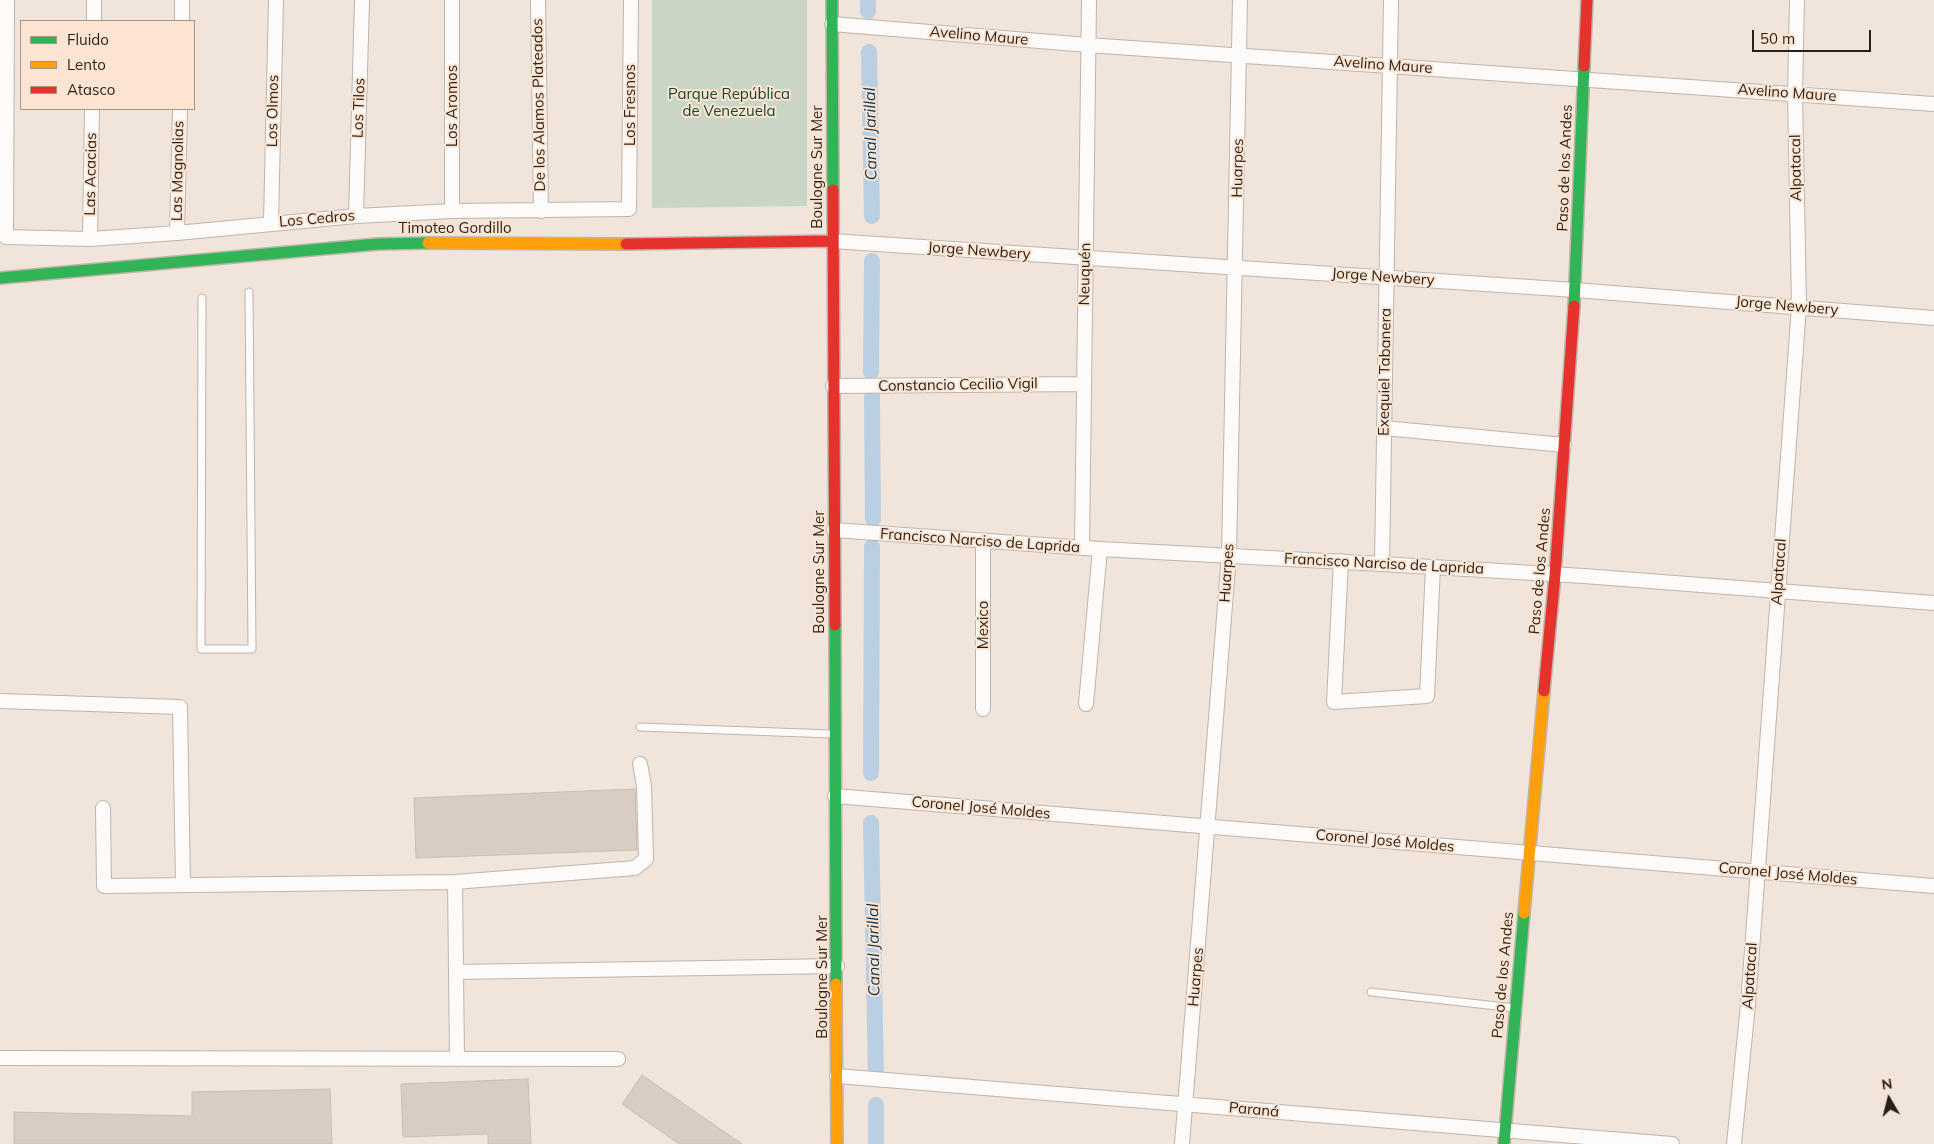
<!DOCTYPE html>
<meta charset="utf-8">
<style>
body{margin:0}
#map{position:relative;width:1934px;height:1144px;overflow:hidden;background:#f1e5db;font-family:Mulish,sans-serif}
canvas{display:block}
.legend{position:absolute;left:20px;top:20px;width:175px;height:90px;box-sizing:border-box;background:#fbe4d1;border:1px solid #a79586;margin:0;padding:6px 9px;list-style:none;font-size:15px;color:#291f16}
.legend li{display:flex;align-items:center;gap:10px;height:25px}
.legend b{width:25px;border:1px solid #a79586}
.north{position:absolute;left:1864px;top:1074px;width:50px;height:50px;-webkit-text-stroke:4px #fbe4d1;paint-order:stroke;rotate:352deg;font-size:14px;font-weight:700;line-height:20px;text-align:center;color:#291f16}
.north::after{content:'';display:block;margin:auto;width:18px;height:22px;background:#291f16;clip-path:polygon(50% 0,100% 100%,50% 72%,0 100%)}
.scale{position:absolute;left:1752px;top:30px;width:119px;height:22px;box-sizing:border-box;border:2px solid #291f16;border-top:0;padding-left:6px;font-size:15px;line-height:18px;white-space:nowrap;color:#291f16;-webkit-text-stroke:4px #fbe4d1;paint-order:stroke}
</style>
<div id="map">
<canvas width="1934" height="1144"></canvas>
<ul class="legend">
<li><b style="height:6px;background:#30b455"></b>Fluido</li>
<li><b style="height:6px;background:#ff9f0a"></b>Lento</li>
<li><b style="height:6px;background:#e5322d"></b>Atasco</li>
</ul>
<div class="north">N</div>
<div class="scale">50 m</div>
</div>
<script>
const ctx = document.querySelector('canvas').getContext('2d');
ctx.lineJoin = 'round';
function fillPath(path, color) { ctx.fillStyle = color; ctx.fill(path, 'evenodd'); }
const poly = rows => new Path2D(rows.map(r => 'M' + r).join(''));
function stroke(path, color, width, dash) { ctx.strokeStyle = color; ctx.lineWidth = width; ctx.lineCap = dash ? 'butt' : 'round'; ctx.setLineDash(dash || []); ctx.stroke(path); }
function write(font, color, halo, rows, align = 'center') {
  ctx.font = font + ' Mulish,sans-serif'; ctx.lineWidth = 4; ctx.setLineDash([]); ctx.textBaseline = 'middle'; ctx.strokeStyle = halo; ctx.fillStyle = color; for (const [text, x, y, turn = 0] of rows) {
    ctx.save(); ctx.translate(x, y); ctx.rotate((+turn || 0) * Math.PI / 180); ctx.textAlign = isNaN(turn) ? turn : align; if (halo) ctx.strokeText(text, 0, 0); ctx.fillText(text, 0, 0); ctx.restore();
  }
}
const green = poly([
 [652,0,807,0,807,206,652,208]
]);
const canal = poly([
 [868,0,868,11],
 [869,52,872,216],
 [871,372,872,261],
 [872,396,873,519],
 [871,773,872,547],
 [871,823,876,1077],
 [876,1105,876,1144]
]);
const building = poly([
 [635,789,637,850,416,858,414,798,635,789],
 [642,1075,742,1144,679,1144,622,1104,642,1075],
 [528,1079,531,1144,488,1144,488,1134,403,1137,401,1084,528,1079],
 [330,1089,332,1144,14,1144,14,1112,192,1116,192,1092,330,1089]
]);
const lane = poly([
 [202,298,201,649,252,649,249,292],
 [640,727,832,734],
 [1371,992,1515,1008]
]);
const street = poly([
 [7,0,6,237,90,239,177,233,356,216,452,211,629,209,631,0],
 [538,0,541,211],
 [94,21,94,0],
 [182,21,182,0],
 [832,24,1088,45,1934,104],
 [452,211,452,0],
 [356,216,362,0],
 [271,223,276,0],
 [177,233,180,109],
 [90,239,92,109],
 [832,241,1575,290,1934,318],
 [833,386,1083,384],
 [1384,428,1564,445],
 [834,530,1100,549,1382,564,1584,576,1934,603],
 [983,541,983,709],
 [1082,548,1089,0],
 [1341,561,1334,702,1427,696,1433,567],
 [1382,564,1391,0],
 [0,701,180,707,183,885],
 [1086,704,1100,549],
 [835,796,1934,886],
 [103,808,104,886,455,882,635,868,646,859,644,786,640,764],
 [455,882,457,1059],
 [456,972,837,966],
 [0,1058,618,1059],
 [837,1076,1672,1144],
 [1182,1144,1229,555,1240,0],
 [1734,1144,1748,1005,1799,306,1795,94,1797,0]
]);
const fast = poly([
 [832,0,833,190],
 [0,278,378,244,428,243],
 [1574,306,1584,66],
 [835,625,836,984],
 [1504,1144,1524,913]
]);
const slow = poly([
 [428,243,626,244],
 [1524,913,1544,691],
 [836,984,837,1144]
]);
const jam = poly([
 [1584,66,1587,0],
 [833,190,835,625],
 [626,244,832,241],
 [1544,691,1555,575,1574,306]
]);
const streetNames = [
 ["Avelino Maure",979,36,5],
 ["Avelino Maure",1383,65,4],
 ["Avelino Maure",1787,93,4],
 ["De los Alamos Plateados",539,105,-91],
 ["Los Fresnos",630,105,-90],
 ["Los Aromos",452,106,-90],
 ["Los Tilos",359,108,-88],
 ["Los Olmos",273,111,-89],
 ["Boulogne Sur Mer",817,167,-90],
 ["Huarpes",1238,168,-89],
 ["Paso de los Andes",1565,168,-88],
 ["Alpatacal",1796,168,-91],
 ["Las Magnolias",178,171,-89],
 ["Las Acacias",91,174,-89],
 ["Los Cedros",317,219,-5],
 ["Timoteo Gordillo",455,228],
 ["Jorge Newbery",979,251,4],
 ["Neuquén",1085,274,-89],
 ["Jorge Newbery",1383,277,4],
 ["Jorge Newbery",1787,306,5],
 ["Exequiel Tabanera",1385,372,-89],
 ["Constancio Cecilio Vigil",958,385,-1],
 ["Francisco Narciso de Laprida",980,541,4],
 ["Francisco Narciso de Laprida",1384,564,3],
 ["Paso de los Andes",1540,571,-85],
 ["Boulogne Sur Mer",819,572,-90],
 ["Alpatacal",1779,572,-86],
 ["Huarpes",1227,573,-86],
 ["Mexico",983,625,-90],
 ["Coronel José Moldes",981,808,5],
 ["Coronel José Moldes",1385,841,5],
 ["Coronel José Moldes",1788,874,5],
 ["Paso de los Andes",1503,975,-85],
 ["Alpatacal",1750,976,-86],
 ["Boulogne Sur Mer",822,977,-90],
 ["Huarpes",1196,977,-85],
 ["Paraná",1254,1110,5]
];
const parkNames = [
 ["Parque República",729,94],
 ["de Venezuela",729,111]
];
const waterNames = [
 ["Canal Jarillal",871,134,-91],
 ["Canal Jarillal",874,950,-91]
];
fillPath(green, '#c9d6c6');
stroke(canal, '#bacfe1', 16);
fillPath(building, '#d9cdc3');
stroke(building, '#c8bdb4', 1);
stroke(lane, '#beb4ab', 9);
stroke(street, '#beb4ab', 16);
stroke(fast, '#beb4ab', 14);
stroke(slow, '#beb4ab', 14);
stroke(jam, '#beb4ab', 14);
stroke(lane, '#fdfbfa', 7);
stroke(street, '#fdfbfa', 14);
stroke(fast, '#30b455', 11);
stroke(slow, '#ff9f0a', 11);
stroke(jam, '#e5322d', 11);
write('15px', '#291f16', '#fbe4d1', streetNames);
write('15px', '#14462c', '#fbe4d1', parkNames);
write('italic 16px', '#0e3655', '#fbe4d1', waterNames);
</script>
